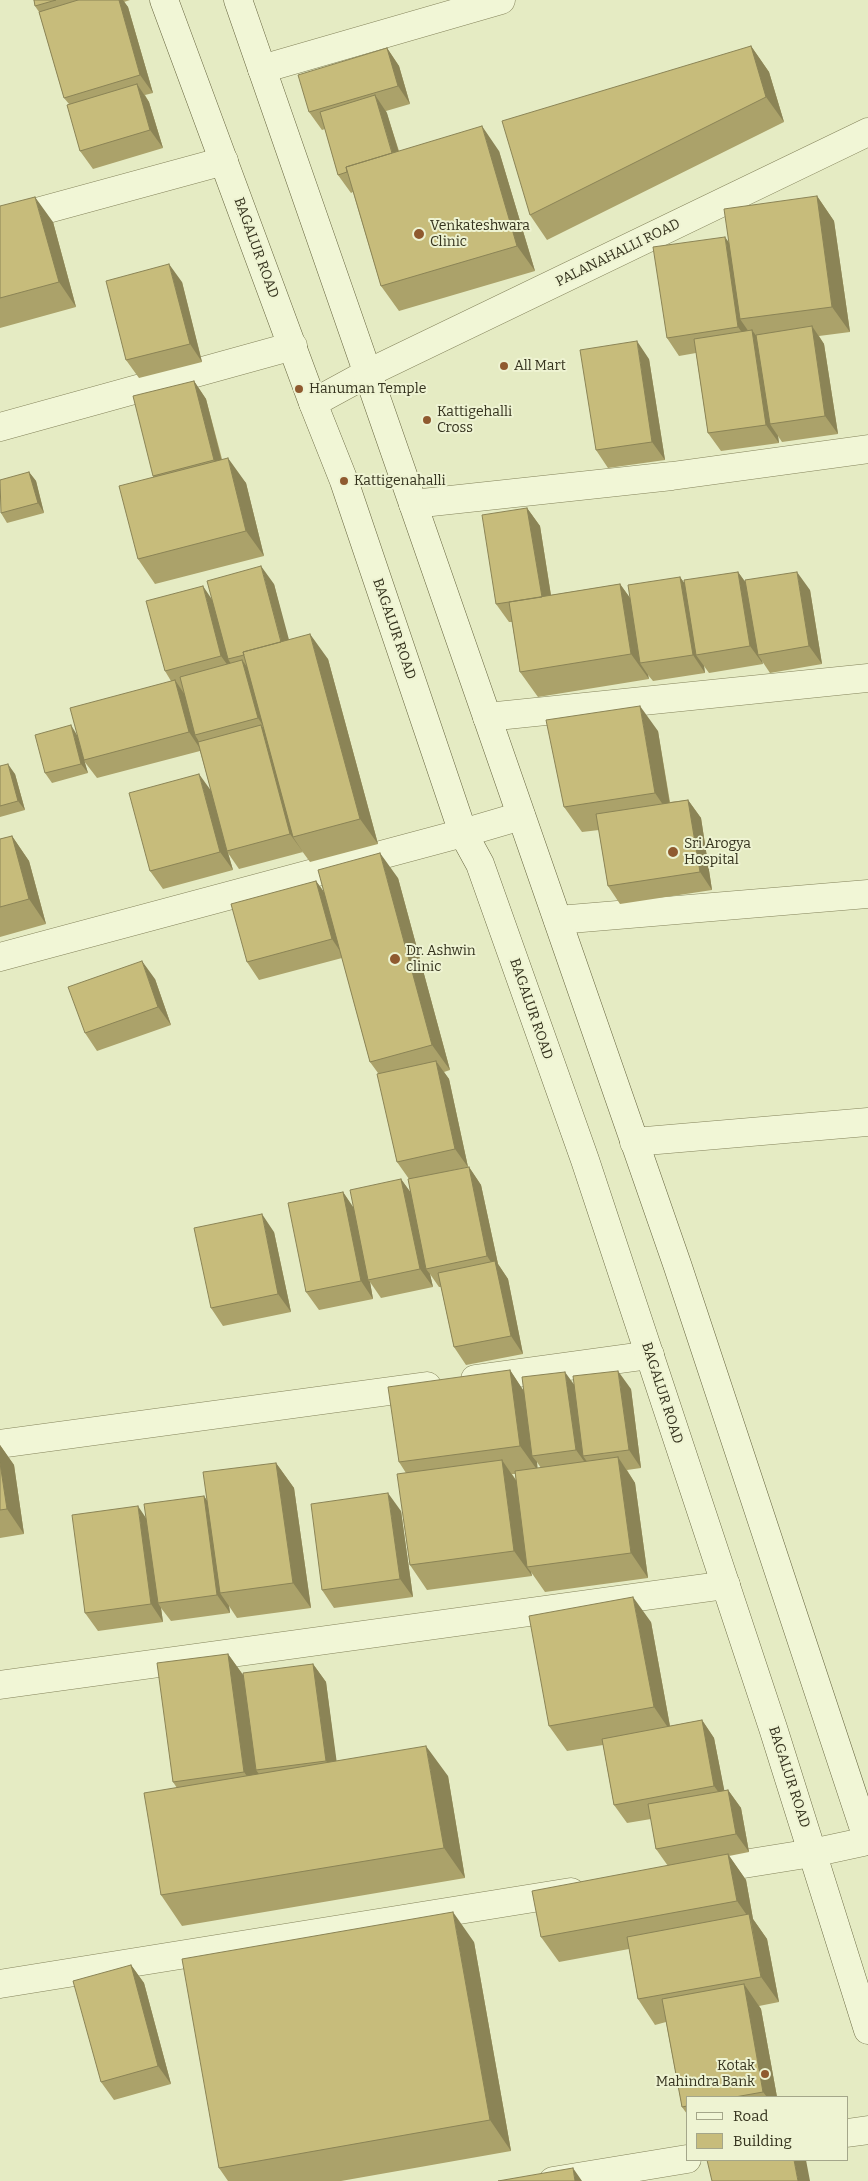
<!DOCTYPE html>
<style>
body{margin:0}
#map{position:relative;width:868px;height:2181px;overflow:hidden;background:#e5ebc3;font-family:Bitter,serif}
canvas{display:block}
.legend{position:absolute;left:686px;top:2096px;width:162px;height:65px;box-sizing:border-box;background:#eef3d2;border:1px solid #a4a68a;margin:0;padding:6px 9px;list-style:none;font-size:15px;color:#35331e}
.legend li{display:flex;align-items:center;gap:10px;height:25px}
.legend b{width:25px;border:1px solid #a4a68a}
</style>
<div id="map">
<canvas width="868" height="2181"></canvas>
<ul class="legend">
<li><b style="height:6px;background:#f1f6d6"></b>Road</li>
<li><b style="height:14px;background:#c7bc7b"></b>Building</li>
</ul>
</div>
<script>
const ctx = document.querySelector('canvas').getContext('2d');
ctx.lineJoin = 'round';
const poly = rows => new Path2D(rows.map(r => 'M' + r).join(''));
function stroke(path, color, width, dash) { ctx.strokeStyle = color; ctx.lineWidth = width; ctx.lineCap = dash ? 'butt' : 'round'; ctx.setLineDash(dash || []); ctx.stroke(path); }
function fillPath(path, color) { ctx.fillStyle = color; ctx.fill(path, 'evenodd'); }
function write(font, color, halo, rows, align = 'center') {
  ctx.font = font + ' Bitter,serif'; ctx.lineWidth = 4; ctx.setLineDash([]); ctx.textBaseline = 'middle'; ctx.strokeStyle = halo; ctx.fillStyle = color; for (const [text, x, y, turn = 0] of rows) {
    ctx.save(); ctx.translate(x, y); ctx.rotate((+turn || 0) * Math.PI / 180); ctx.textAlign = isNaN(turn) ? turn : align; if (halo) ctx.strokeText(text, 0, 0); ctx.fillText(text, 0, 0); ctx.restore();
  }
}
const minor = poly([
 [262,69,501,0],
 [0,222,224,161],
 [313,403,368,373,868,132],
 [0,427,293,346],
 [413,504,672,476,868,449],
 [487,717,868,678],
 [558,920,868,894],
 [0,957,463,833,521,816],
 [634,1142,868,1122],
 [475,1379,650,1355],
 [0,1444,427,1386],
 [0,1685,726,1585],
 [700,1871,812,1853,868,1841],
 [0,1984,571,1892],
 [847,2133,868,2130],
 [553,2181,687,2159]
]);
const secondary = poly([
 [164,0,313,403,344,481,463,833,480,864,585,1160,773,1728,868,2030],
 [238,0,677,1264,868,1841]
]);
const wall = poly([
 [34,0,130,0,124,2,128,7,153,93,145,95,149,102,163,148,93,169,80,151,69,104,64,98,39,12,35,6],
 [751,46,769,72,784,122,547,240,530,215],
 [387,48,399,66,410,104,386,111,399,151,499,151,535,271,399,311,381,286,353,192,351,193,338,175,325,129,322,130,309,112],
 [817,196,834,221,850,332,819,336,824,344,838,434,782,442,778,436,779,443,721,451,708,433,696,353,679,356,667,338,729,243],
 [0,206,53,222,76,307,0,328],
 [182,282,202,362,139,378,126,360],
 [649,359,665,460,608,468,596,450],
 [194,381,206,399,222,459,246,483,264,556,155,584,138,559,153,477,153,476],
 [29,472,36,481,44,513,7,523,1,513],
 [527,508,540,526,551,595,620,584,630,598,680,577,684,583,738,572,746,583,810,590,822,664,770,673,762,661,763,664,709,673,704,666,705,673,653,681,648,675,649,679,538,697,520,672,512,622,509,622,496,604],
 [274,584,288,640,328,659,378,844,310,862,302,851,303,852,239,869,228,853,233,870,163,889,150,871,211,790,200,751,97,778,84,761,88,773,52,783,45,773,77,735,171,681,165,671,212,599],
 [658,731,670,802,688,800,701,818,712,890,620,904,608,886,599,830,582,832,564,807],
 [0,766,15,774,25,810,0,817],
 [12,836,29,861,46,924,0,937,0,839],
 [398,878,450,1070,444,1072,449,1079,468,1167,444,1172,469,1167,481,1185,498,1264,508,1279,523,1354,466,1365,454,1347,441,1287,439,1287,430,1274,433,1287,381,1298,370,1282,373,1299,319,1310,306,1292,343,1192,353,1207,401,1179,410,1192,409,1179,397,1162,378,1073,370,1062,342,958,259,980,247,962,316,881,324,892],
 [155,979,171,1025,97,1051,85,1033],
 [274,1232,291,1312,223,1326,211,1308],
 [510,1370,523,1390,574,1384,631,1389,641,1468,627,1470,635,1483,648,1578,545,1592,531,1572,532,1576,427,1590,410,1565,406,1473,399,1462],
 [537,1462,541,1468,537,1468],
 [512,1474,515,1474,516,1480],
 [0,1445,14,1465,24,1534,0,1538],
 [276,1463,294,1488,311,1608,237,1618,229,1606,230,1613,171,1621,161,1608,163,1622,98,1631,85,1613,146,1518,204,1496,207,1501],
 [401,1511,413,1597,334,1608,322,1590],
 [651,1622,670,1726,702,1720,714,1738,724,1790,728,1790,741,1808,749,1852,729,1856,746,1880,753,1919,767,1939,779,2002,759,2006,761,2009,777,2097,687,2097,687,2114,682,2107,666,2022,655,2025,638,1999,629,1949,559,1962,541,1937,668,1866,656,1849,651,1819,627,1823,614,1805,603,1745,567,1751,549,1726],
 [228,1654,243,1675,313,1664,326,1682,336,1761,448,1776,465,1878,182,1926,161,1895,177,1788,173,1782],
 [474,1942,511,2151,341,2181,228,2181,219,2168],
 [131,1965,144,1983,171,2084,114,2100,101,2082]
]);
const shadedWall = poly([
 [119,0,123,0,128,7,153,93,140,75],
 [751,46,769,72,784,122,766,97],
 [387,48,399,66,410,104,398,86],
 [137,84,149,102,163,148,150,130],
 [375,95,387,113,406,176,394,158],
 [482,126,499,151,535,271,517,246],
 [817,196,834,221,850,332,832,307],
 [35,197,53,222,76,307,59,282],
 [725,237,738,255,740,319,749,332,751,345,738,327],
 [169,264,182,282,202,362,190,344],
 [812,326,824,344,838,434,825,416],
 [752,330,765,348,770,424,778,436,779,443,766,425],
 [637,341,649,359,665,460,652,442],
 [194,381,206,399,226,478,214,460],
 [228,458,246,483,264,556,246,531],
 [29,472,36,481,44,513,38,503],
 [527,508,540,526,554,615,542,597],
 [261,566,274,584,295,662,282,644],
 [738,572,751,590,758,655,762,661,763,664,750,646],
 [797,572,810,590,822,664,809,646],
 [680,577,693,595,696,655,704,666,705,673,693,655],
 [620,584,638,609,640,663,648,675,649,679,631,654],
 [203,586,215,604,228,659,231,664,234,674,221,656],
 [310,634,328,659,378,844,360,819],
 [242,660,255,678,270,736,258,718],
 [175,680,187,698,195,735,198,740,201,750,189,732],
 [640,706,658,731,672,818,655,793],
 [71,725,77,735,88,773,81,764],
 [261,725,274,743,293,837,303,852,290,834],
 [8,764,15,774,25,810,18,801],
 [199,774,212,792,227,851,228,853,233,870,220,852],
 [688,800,701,818,712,890,700,872],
 [12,836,29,861,46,924,29,899],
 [380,853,398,878,450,1070,432,1045],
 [316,881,329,899,344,957,332,939],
 [142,961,155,979,171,1025,158,1007],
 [436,1061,449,1079,468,1167,455,1149],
 [469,1167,481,1185,498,1264,508,1279,523,1354,511,1336,497,1271,487,1256],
 [401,1179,414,1197,426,1269,430,1274,433,1287,420,1269],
 [343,1192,355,1210,368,1280,370,1282,373,1299,361,1281],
 [262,1214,274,1232,291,1312,278,1294],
 [510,1370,527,1396,532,1456,537,1462,538,1471,520,1446],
 [618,1371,631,1389,641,1468,629,1450],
 [565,1372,578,1390,583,1456,588,1463,589,1468,576,1450],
 [0,1445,14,1465,24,1534,7,1509,0,1463],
 [618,1457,635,1483,648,1578,631,1553],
 [502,1460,519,1485,527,1567,531,1572,532,1576,514,1551],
 [276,1463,294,1488,311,1608,293,1583],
 [388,1493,401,1511,413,1597,400,1579],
 [204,1496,216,1514,220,1593,229,1606,230,1613,217,1595],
 [138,1506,150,1524,158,1603,161,1608,163,1622,151,1604],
 [633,1597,651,1622,671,1732,654,1707],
 [228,1654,246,1679,256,1770,259,1774,262,1797,244,1772],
 [313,1664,326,1682,339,1779,326,1761],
 [702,1720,714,1738,727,1804,714,1786],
 [426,1746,448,1776,465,1878,444,1848],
 [728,1790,741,1808,749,1852,736,1834],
 [728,1854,746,1880,753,1919,767,1939,779,2002,761,1977,751,1921,737,1901],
 [453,1912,474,1942,511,2151,490,2120],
 [131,1965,144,1983,171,2084,158,2066],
 [744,1984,761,2009,777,2097,767,2097,763,2092],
 [794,2160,806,2160,810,2181,798,2181],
 [573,2168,582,2181,575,2181]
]);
const building = poly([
 [34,0,56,0,35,6,34,0],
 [78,0,119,0,140,75,64,98,39,12,78,0],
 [751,46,766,97,530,215,502,121,751,46],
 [387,48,398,86,309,112,298,75,387,48],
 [137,84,150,130,80,151,67,105,137,84],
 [375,95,392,153,346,167,347,172,338,175,320,112,375,95],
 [482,126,517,246,381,286,346,167,482,126],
 [817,196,832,307,740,319,724,209,817,196],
 [35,197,59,282,0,298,0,206,35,197],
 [725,237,738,327,667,338,653,247,725,237],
 [169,264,190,344,126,360,106,281,169,264],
 [812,326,825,416,770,424,756,335,812,326],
 [752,330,766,425,708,433,694,339,752,330],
 [637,341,652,442,596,450,580,350,637,341],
 [194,381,214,460,153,476,133,396,194,381],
 [228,458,246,531,138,559,119,486,228,458],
 [29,472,38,503,1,513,0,480,29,472],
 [527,508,542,597,496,604,482,515,527,508],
 [261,566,281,642,243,652,244,655,228,659,207,581,261,566],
 [738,572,750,646,696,655,684,580,738,572],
 [797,572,809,646,758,655,745,580,797,572],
 [680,577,693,655,640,663,628,585,680,577],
 [620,584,631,654,520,672,509,602,620,584],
 [203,586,221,656,165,671,146,601,203,586],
 [310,634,360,819,293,837,243,652,310,634],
 [242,660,258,718,195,735,180,677,242,660],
 [175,680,189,732,84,760,70,708,175,680],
 [640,706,655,793,564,807,546,720,640,706],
 [71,725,81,764,45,773,35,735,71,725],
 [261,725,290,834,227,851,198,742,261,725],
 [8,764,18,801,0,806,0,766,8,764],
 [199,774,220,852,150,871,129,793,199,774],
 [688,800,700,872,608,886,596,814,688,800],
 [12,836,29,899,0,907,0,839,12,836],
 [380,853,432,1045,370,1062,318,870,380,853],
 [316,881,332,939,247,962,231,904,316,881],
 [142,961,158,1007,85,1033,68,987,142,961],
 [436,1061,455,1149,397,1162,377,1074,436,1061],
 [469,1167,487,1256,426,1269,408,1179,469,1167],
 [401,1179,420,1269,368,1280,350,1190,401,1179],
 [343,1192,361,1281,306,1292,288,1203,343,1192],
 [262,1214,278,1294,211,1308,194,1228,262,1214],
 [495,1261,511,1336,454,1347,438,1273,495,1261],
 [510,1370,520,1446,399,1462,388,1387,510,1370],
 [618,1371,629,1450,583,1456,573,1376,618,1371],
 [565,1372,576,1450,532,1456,522,1377,565,1372],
 [618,1457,631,1553,527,1567,515,1471,618,1457],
 [502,1460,514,1551,410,1565,397,1474,502,1460],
 [0,1463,7,1509,0,1510,0,1463],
 [276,1463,293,1583,220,1593,203,1472,276,1463],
 [388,1493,400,1579,322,1590,311,1504,388,1493],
 [204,1496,217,1595,158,1603,144,1504,204,1496],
 [138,1506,151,1604,85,1613,72,1515,138,1506],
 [633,1597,654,1707,549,1726,529,1616,633,1597],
 [228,1654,244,1772,173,1782,157,1663,228,1654],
 [313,1664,326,1761,256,1770,243,1673,313,1664],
 [702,1720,714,1786,614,1805,602,1739,702,1720],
 [426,1746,444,1848,161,1895,144,1793,426,1746],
 [728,1790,736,1834,656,1849,648,1804,728,1790],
 [728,1854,737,1901,541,1937,532,1891,728,1854],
 [453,1912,490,2120,219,2168,182,1959,453,1912],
 [749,1914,761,1977,638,1999,627,1937,749,1914],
 [131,1965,158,2066,101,2082,73,1981,131,1965],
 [744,1984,763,2092,735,2097,687,2097,687,2106,682,2107,662,1999,744,1984],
 [707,2160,794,2160,798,2181,712,2181,707,2160],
 [573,2168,575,2181,498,2181,573,2168]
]);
const markers = [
 [419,234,6,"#8f5a2f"],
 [504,366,5,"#8f5a2f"],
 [299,389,5,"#8f5a2f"],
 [427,420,5,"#8f5a2f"],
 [344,481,5,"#8f5a2f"],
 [673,852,6,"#8f5a2f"],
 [395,959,6,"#8f5a2f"],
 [765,2074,5,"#8f5a2f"]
];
const poiNames = [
 ["Venkateshwara",430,226],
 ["Clinic",430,242],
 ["All Mart",514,366],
 ["Hanuman Temple",309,389],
 ["Kattigehalli",437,412],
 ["Cross",437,428],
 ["Kattigenahalli",354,481],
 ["Sri Arogya",684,844],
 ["Hospital",684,860],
 ["Dr. Ashwin",406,951],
 ["clinic",406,967],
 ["Kotak",755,2066,"right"],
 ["Mahindra Bank",755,2082,"right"]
];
const streetNames = [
 ["BAGALUR ROAD",256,248,70],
 ["PALANAHALLI ROAD",618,253,-26],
 ["BAGALUR ROAD",394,629,71],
 ["BAGALUR ROAD",531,1009,71],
 ["BAGALUR ROAD",662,1393,72],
 ["BAGALUR ROAD",789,1777,72]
];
stroke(minor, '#84835b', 29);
stroke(secondary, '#66643e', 29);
stroke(minor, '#f1f6d6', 28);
stroke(secondary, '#f1f6d6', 28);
fillPath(wall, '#aba26a');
fillPath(shadedWall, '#8b8456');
fillPath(building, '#c7bc7b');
stroke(building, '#8b8456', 1);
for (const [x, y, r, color] of markers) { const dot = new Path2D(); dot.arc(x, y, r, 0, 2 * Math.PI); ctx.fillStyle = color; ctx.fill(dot); stroke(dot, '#eef3d2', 2); }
write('14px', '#35331e', '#eef3d2', poiNames, 'left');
write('14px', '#35331e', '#eef3d2', streetNames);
</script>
